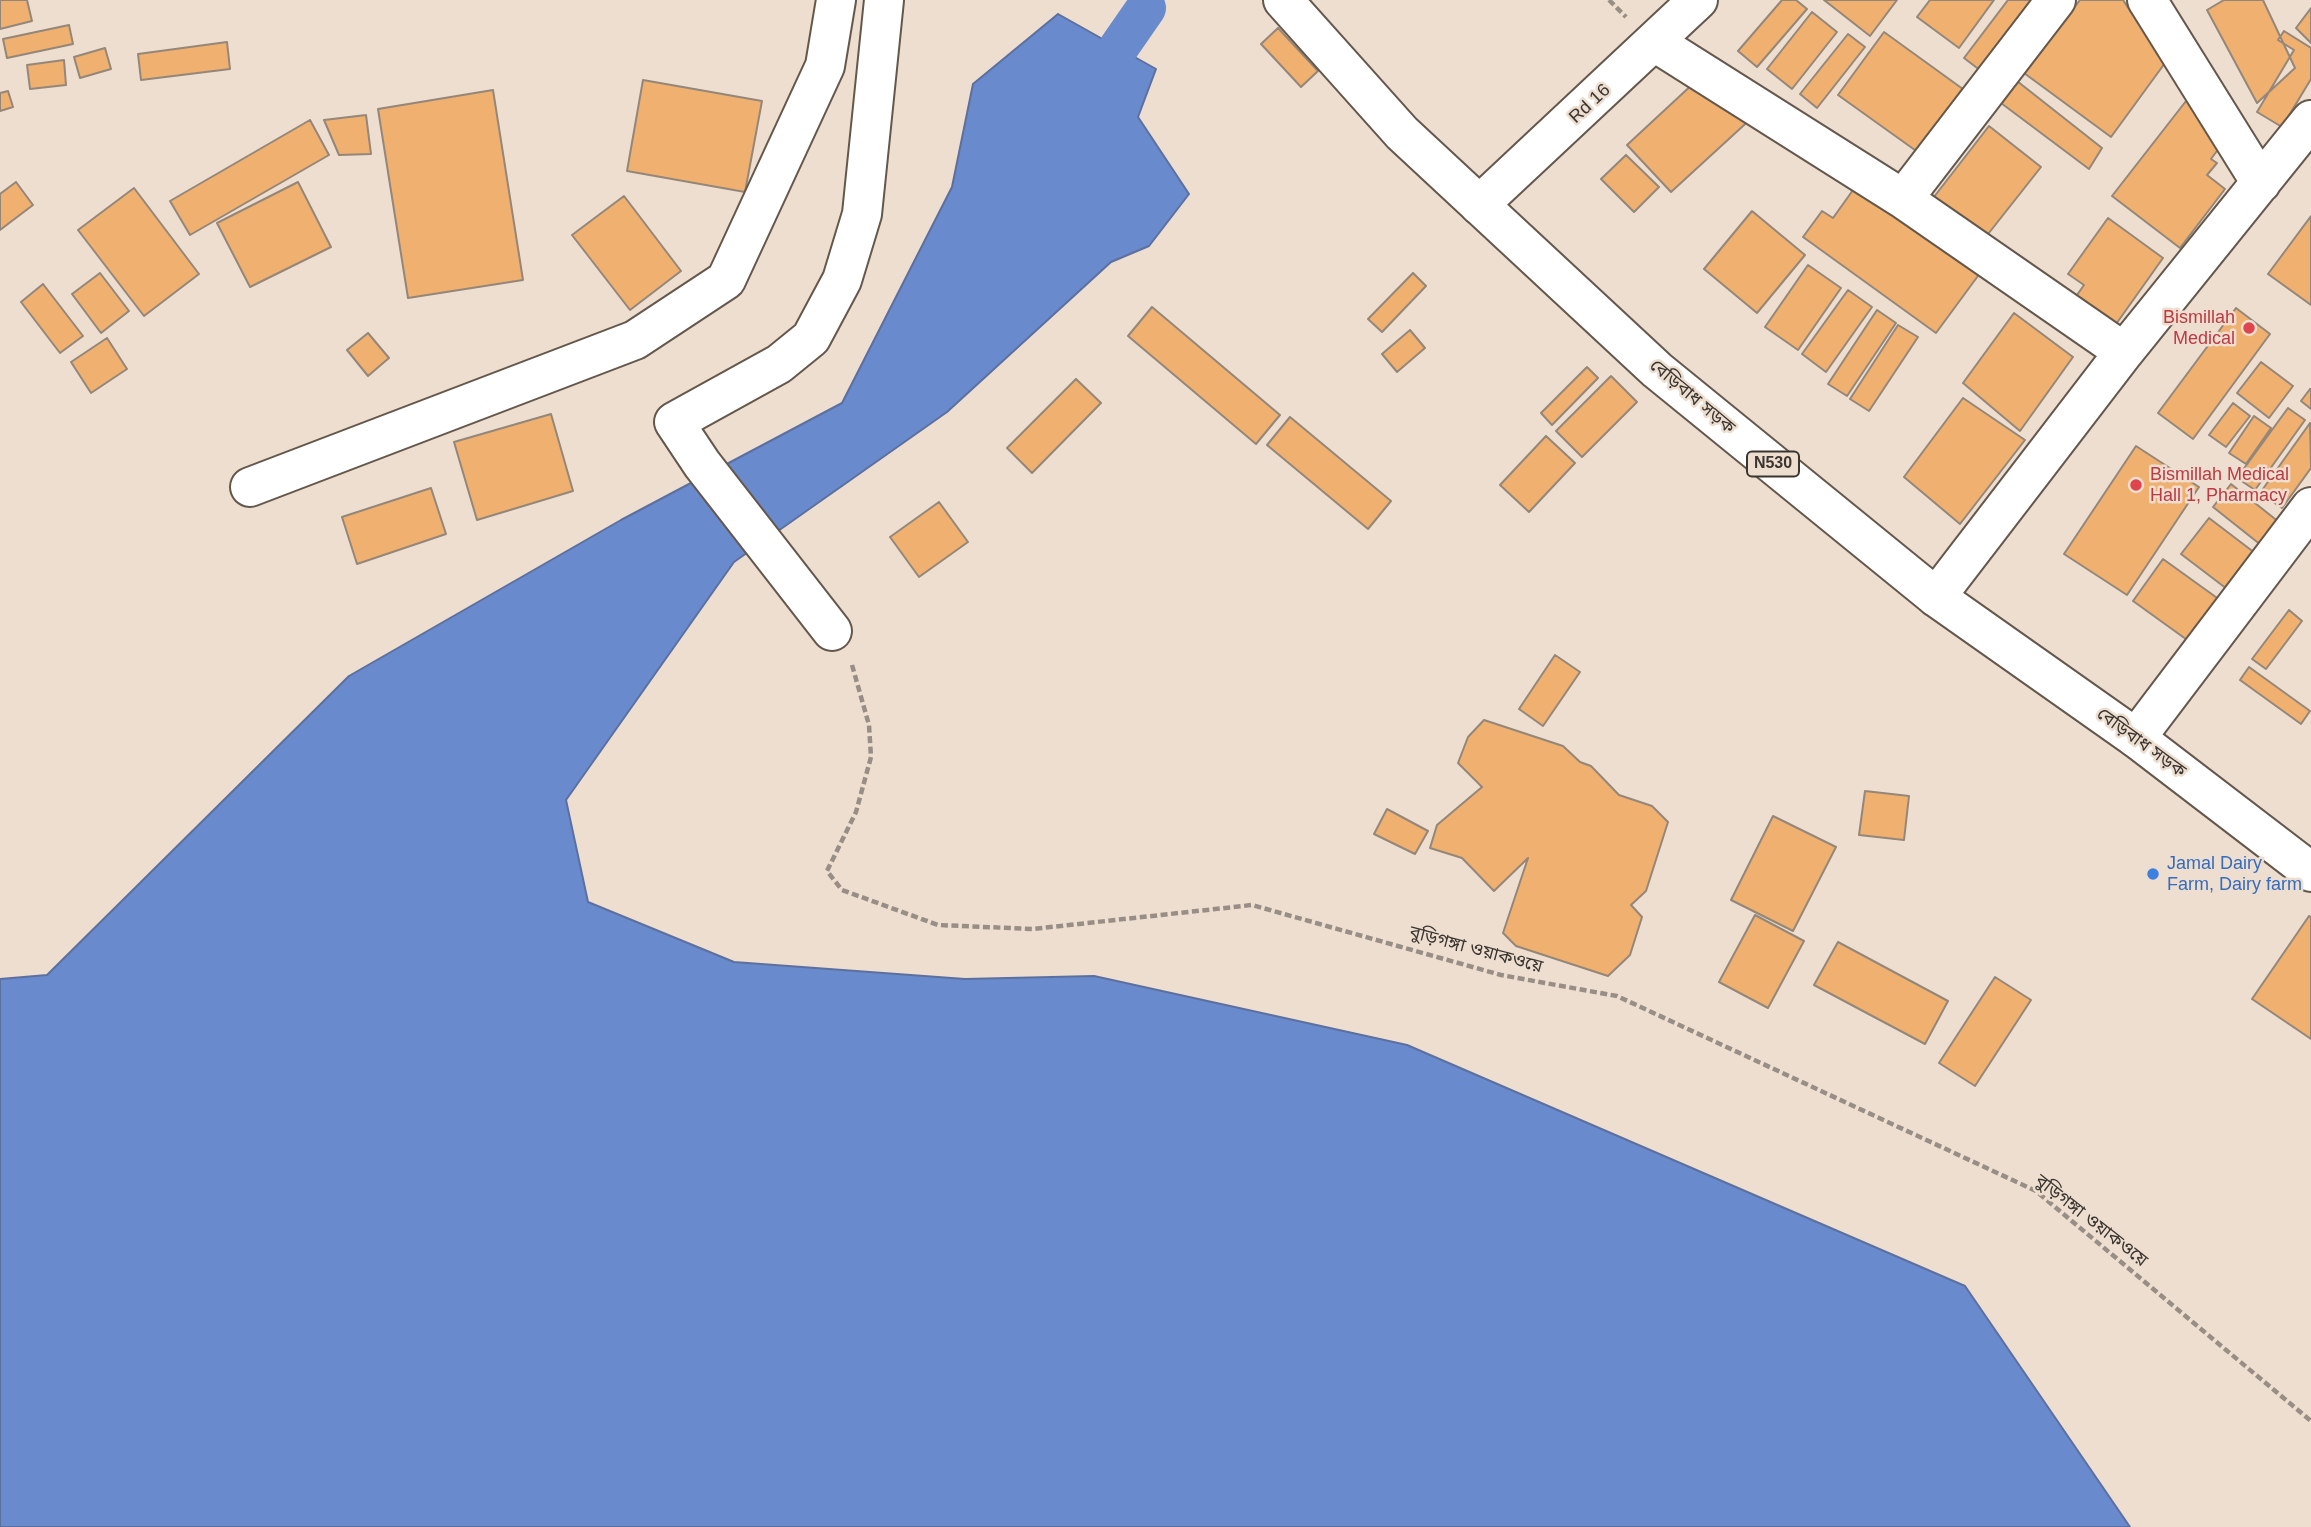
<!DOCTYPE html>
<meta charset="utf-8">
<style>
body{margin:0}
canvas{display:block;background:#edded0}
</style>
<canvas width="2311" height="1527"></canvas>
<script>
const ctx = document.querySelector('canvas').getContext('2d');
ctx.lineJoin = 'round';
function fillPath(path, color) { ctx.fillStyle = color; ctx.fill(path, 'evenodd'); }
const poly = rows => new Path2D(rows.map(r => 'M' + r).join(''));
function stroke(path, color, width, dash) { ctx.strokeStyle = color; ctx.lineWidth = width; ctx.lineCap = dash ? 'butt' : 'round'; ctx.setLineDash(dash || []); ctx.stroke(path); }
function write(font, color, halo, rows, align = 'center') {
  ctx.font = font + ' Helvetica,"Noto Sans Bengali",sans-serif'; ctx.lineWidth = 5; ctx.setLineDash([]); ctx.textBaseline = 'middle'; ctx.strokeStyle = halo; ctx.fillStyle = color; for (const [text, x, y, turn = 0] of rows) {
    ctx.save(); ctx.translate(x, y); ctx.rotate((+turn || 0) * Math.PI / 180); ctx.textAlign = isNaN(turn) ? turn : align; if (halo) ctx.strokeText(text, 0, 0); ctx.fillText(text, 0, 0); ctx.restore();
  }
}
const water = poly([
 [1058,14,1156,69,1138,117,1189,194,1149,246,1111,262,947,412,734,562,566,800,588,902,734,962,965,979,1094,976,1407,1045,1965,1286,2130,1527,0,1527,0,979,47,975,349,676,621,520,842,403,952,187,973,84,1058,14]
]);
const canal = poly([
 [1119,47,1146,8]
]);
const building = poly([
 [0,0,27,0,32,21,0,29,0,0],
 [1782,0,1796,0,1807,9,1757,67,1738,51,1782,0],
 [1824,0,1897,0,1870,36,1824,0],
 [1930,0,1994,0,1959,48,1917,17,1930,0],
 [2008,0,2039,0,2002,87,1964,58,2008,0],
 [2080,0,2123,0,2165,63,2111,137,2024,73,2080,0],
 [2224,0,2263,0,2295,68,2257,103,2207,10,2224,0],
 [2311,8,2311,43,2296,28,2311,8],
 [1812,12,1837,32,1792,89,1767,69,1812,12],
 [69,25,73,44,7,58,3,39,69,25],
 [1278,28,1318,71,1301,87,1261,44,1278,28],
 [2284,31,2311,48,2311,79,2282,127,2257,112,2294,50,2278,40,2284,31],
 [1884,32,1985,105,1940,168,1838,95,1884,32],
 [1848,34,1865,47,1817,108,1800,94,1848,34],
 [227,42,230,69,141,80,138,54,227,42],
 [105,48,111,69,80,78,74,57,105,48],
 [64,60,66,85,30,89,27,65,64,60],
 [1710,68,1755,115,1671,192,1627,145,1710,68],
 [643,80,762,101,745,192,627,171,643,80],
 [2017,81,2102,148,2089,169,2001,103,2017,81],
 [493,90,523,280,408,298,378,109,493,90],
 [8,91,13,107,0,111,0,93,8,91],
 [2186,101,2221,128,2222,144,2211,159,2217,163,2207,175,2225,189,2180,248,2112,196,2186,101],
 [366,115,371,154,339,155,324,120,366,115],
 [310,120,329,155,190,235,170,201,310,120],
 [1989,126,2041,167,1981,243,1930,202,1989,126],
 [1626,155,1659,187,1634,212,1601,179,1626,155],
 [1863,176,1986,265,1936,333,1803,237,1822,211,1833,218,1863,176],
 [16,182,33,205,0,230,0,194,16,182],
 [298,182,331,247,250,287,217,223,298,182],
 [134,188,199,274,144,316,78,230,134,188],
 [624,196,681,271,630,310,572,235,624,196],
 [1752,211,1805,255,1757,313,1704,269,1752,211],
 [2311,216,2311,305,2268,274,2311,216],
 [2108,218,2163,258,2109,334,2070,305,2084,285,2068,274,2108,218],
 [1808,265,1841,288,1798,350,1765,327,1808,265],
 [100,273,129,311,101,333,72,294,100,273],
 [1413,273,1426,286,1382,332,1368,319,1413,273],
 [43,284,83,336,60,353,21,302,43,284],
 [1848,290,1872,307,1826,372,1802,354,1848,290],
 [1152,307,1280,415,1256,444,1128,336,1152,307],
 [2236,308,2270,334,2193,439,2158,413,2236,308],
 [1877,310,1896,323,1847,396,1828,384,1877,310],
 [2014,313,2073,357,2020,431,1963,383,2014,313],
 [1898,325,1918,337,1869,411,1850,399,1898,325],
 [1410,330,1425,348,1397,372,1382,354,1410,330],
 [368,333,389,358,368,376,347,350,368,333],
 [107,338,127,369,91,393,71,362,107,338],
 [2261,362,2293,386,2269,418,2237,393,2261,362],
 [1587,367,1598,378,1552,425,1541,413,1587,367],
 [1611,376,1637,402,1582,457,1556,431,1611,376],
 [1076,379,1101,403,1032,473,1007,448,1076,379],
 [2310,389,2311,389,2311,409,2301,401,2310,389],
 [1963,398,2025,440,1960,524,1904,477,1963,398],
 [2233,403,2250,416,2226,447,2209,435,2233,403],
 [2288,408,2305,420,2255,490,2237,478,2288,408],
 [551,414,573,491,477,520,454,442,551,414],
 [2254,416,2271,428,2246,464,2229,453,2254,416],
 [1290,417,1391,501,1368,529,1267,445,1290,417],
 [2310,423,2311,468,2282,508,2260,493,2310,423],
 [1546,436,1575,463,1529,512,1500,485,1546,436],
 [2136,446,2199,487,2127,595,2064,554,2136,446],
 [2231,484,2294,534,2276,557,2213,507,2231,484],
 [431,488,446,534,357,564,342,517,431,488],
 [939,502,968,542,919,577,890,537,939,502],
 [2209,518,2272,566,2244,602,2181,554,2209,518],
 [2163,559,2238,613,2208,655,2133,601,2163,559],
 [2289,610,2302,621,2266,669,2252,659,2289,610],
 [1555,655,1580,672,1543,726,1519,709,1555,655],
 [2249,667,2310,711,2301,724,2240,680,2249,667],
 [1484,720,1563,746,1580,762,1591,766,1619,795,1652,806,1668,822,1646,891,1631,905,1642,917,1630,955,1608,976,1516,946,1503,933,1528,858,1494,891,1462,858,1430,848,1437,825,1482,787,1458,763,1468,737,1484,720],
 [1865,791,1909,796,1904,840,1859,835,1865,791],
 [1387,809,1428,831,1415,854,1374,834,1387,809],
 [1773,816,1836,847,1793,931,1731,900,1773,816],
 [1755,915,1804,941,1768,1008,1719,982,1755,915],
 [2309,916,2311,917,2311,1039,2252,999,2309,916],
 [1838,942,1948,1001,1925,1044,1814,985,1838,942],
 [1995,977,2031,1000,1975,1086,1939,1063,1995,977]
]);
const path = poly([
 [1609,0,1626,17],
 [852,665,869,725,871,757,856,812,827,871,842,890,938,925,1033,929,1252,905,1501,975,1617,996,2036,1191,2311,1421]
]);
const street = poly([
 [2147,0,2261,183],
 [1656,43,1903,199,2124,352],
 [1903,199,2056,0],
 [1479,205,1698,0],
 [250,487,635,340,726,280,825,66,836,0],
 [1936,597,2124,352,2311,120],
 [832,631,702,464,674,422,779,364,811,338,842,280,862,214,884,0],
 [2136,738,2311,507]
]);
const highway = poly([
 [1283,0,1402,133,1657,370,1936,597,2136,738,2311,872]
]);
const markers = [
 [2249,328,7,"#e0444e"],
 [2136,485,7,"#e0444e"],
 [2153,874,7,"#3f7fe0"]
];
const shields = [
 [1773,464,52]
];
const shieldNames = [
 ["N530",1773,464]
];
const streetNames = [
 ["Rd 16",1590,104,-43],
 ["বেড়িবাধ সড়ক",1692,397,40],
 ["বেড়িবাধ সড়ক",2141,743,36],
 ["বুড়িগঙ্গা ওয়াকওয়ে",1476,950,15],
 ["বুড়িগঙ্গা ওয়াকওয়ে",2091,1221,38]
];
const healthNames = [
 ["Bismillah",2235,318],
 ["Medical",2235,339],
 ["Bismillah Medical",2150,475,"left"],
 ["Hall 1, Pharmacy",2150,496,"left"]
];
const shopNames = [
 ["Jamal Dairy",2167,864],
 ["Farm, Dairy farm",2167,885]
];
fillPath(water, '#6a8ace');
stroke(water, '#5c709f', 2);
stroke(canal, '#6a8ace', 40);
fillPath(building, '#efb070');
stroke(building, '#94877a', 2);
stroke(street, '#64584c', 42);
stroke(highway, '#64584c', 42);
stroke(path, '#998e85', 4.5, [7, 3.5]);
stroke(street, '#fff', 38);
stroke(highway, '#fff', 38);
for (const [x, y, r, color] of markers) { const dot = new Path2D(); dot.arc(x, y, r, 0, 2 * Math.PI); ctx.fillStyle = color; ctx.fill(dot); stroke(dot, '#edded0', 2.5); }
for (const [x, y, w] of shields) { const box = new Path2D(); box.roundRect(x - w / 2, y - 12.5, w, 25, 5); ctx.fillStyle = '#edded0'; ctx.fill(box); stroke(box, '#3b3530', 2); }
write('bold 16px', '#3b3530', null, shieldNames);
write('18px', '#3b3530', '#edded0', streetNames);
write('18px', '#be3a42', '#edded0', healthNames, 'right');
write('18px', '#366cbe', '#edded0', shopNames, 'left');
</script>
